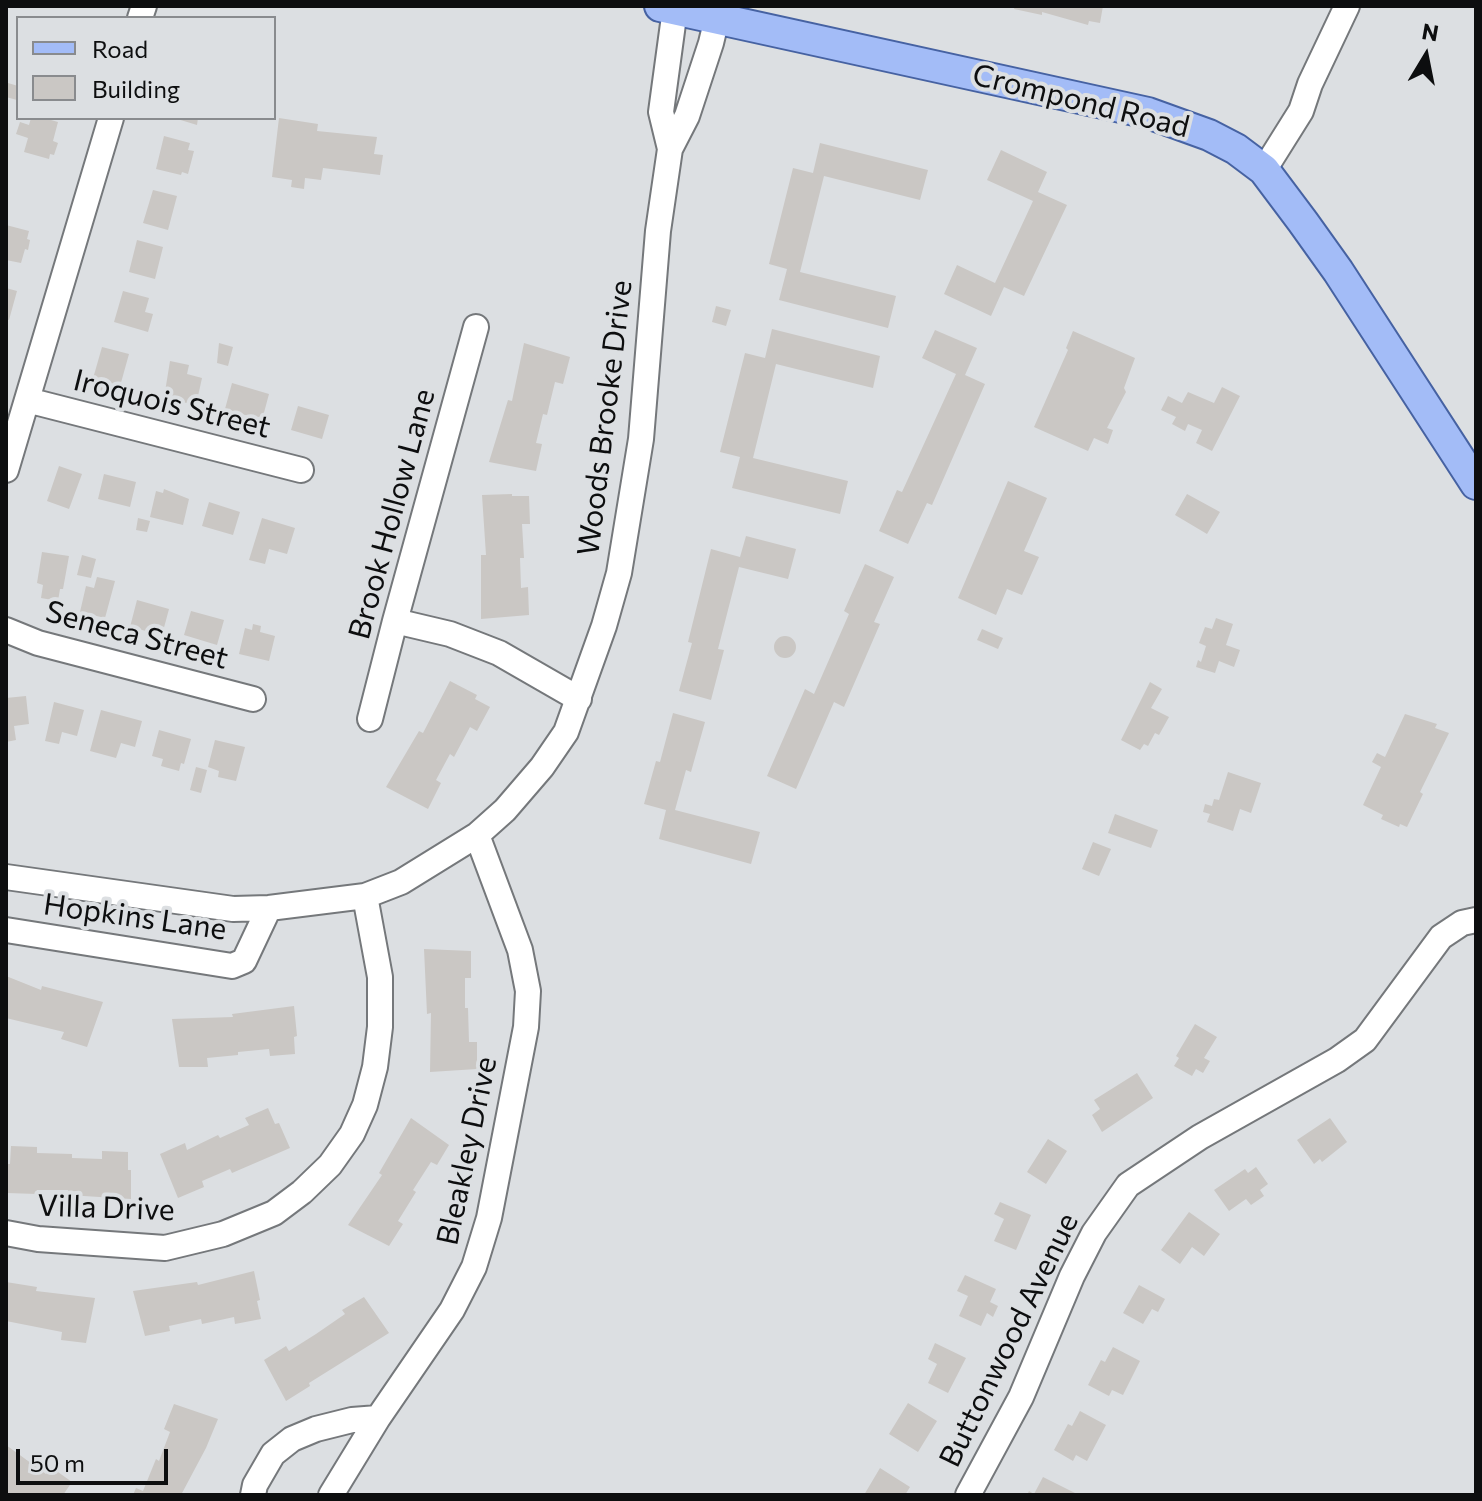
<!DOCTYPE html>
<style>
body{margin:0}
#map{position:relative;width:1482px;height:1501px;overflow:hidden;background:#dcdfe2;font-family:Commissioner,sans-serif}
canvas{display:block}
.frame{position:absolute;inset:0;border:8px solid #0d0e0f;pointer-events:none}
.legend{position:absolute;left:16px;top:16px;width:260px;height:104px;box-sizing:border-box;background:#dcdfe2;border:2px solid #898b8e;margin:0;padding:10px 14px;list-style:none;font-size:24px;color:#0d0e0f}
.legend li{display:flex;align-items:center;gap:16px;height:40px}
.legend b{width:40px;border:2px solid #898b8e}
.north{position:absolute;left:1386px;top:16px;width:80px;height:80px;-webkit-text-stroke:6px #dcdfe2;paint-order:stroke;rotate:10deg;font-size:22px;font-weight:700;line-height:32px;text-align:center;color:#0d0e0f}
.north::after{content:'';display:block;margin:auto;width:28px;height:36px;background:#0d0e0f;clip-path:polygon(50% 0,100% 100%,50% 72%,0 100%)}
.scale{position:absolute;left:16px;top:1449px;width:152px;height:36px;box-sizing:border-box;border:4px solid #0d0e0f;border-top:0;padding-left:10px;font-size:24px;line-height:28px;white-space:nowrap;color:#0d0e0f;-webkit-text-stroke:6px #dcdfe2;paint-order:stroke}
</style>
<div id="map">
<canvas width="1482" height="1501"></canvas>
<div class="frame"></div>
<ul class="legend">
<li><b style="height:10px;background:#a3bcf7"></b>Road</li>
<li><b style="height:22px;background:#cac7c4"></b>Building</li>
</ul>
<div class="north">N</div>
<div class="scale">50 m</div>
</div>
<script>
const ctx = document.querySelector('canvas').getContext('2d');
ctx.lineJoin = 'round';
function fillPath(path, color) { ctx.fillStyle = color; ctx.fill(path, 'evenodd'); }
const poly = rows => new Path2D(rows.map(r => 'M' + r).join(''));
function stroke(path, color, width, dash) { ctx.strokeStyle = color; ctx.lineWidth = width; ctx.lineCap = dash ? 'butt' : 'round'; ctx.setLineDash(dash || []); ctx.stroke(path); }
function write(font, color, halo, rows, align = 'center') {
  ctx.font = font + ' Commissioner,sans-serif'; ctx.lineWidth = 8; ctx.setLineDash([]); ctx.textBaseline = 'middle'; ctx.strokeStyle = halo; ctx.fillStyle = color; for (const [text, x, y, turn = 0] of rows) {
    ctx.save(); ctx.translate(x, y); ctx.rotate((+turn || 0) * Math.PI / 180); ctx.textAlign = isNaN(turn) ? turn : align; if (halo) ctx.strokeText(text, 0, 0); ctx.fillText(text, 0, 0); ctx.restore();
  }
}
const building = poly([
 [1015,6,1103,6,1100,23,1089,21,1088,25,1042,12,1042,15,1014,9],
 [8,83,18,86,17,100,6,97],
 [31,118,44,118,58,122,53,141,58,143,54,155,50,154,49,159,24,152,28,138,16,134,20,122,29,125],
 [174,118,198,118,197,125],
 [279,118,318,124,317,131,377,137,374,154,383,155,380,175,323,168,321,180,305,178,304,189,291,187,292,180,272,177],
 [164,136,190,143,188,150,194,151,188,174,182,172,181,175,156,169],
 [820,143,928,170,920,200,824,176,800,272,896,296,888,328,779,300,787,269,769,264,793,168,813,173],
 [1001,150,1047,172,1038,192,1067,205,1024,296,1004,287,991,316,944,294,957,265,995,283,1033,201,987,180],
 [153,190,177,196,168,230,143,223],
 [6,225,29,231,27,239,30,240,28,250,25,249,21,263,6,260],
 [137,240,163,247,155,279,129,272],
 [6,288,17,291,9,320,6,319],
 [123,291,149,298,145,312,153,314,148,332,114,322],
 [716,306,731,310,726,326,712,322],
 [772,329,880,356,873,388,776,364,753,458,848,481,840,514,732,488,740,457,720,452,745,353,765,358],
 [935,330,977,348,965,375,985,384,932,505,927,503,908,544,879,531,897,490,902,492,956,374,922,358],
 [1073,331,1135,358,1124,388,1126,392,1107,428,1113,430,1108,444,1094,438,1088,451,1034,427,1068,350,1066,348],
 [219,343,233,347,228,366,217,363],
 [524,343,570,357,563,384,555,382,547,415,543,414,536,443,542,444,536,471,489,462,508,400,512,401],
 [102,347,129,354,117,397,90,389],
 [170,361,189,365,187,374,202,378,196,405,164,398],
 [232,383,269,394,262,420,225,409],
 [1222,387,1240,396,1212,451,1196,443,1202,430,1188,424,1185,431,1172,424,1176,417,1161,410,1168,396,1182,403,1188,392,1214,403],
 [298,406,329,415,322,439,291,430],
 [59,466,82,474,69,509,47,501],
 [104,474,136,482,130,507,98,499],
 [1008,481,1047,498,1024,551,1039,557,1022,595,1007,589,996,615,958,598],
 [164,489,189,499,183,525,150,517,156,491,163,493],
 [512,494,512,496,529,496,530,524,522,524,524,558,520,558,521,588,528,587,529,615,481,619,481,555,486,555,482,495],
 [1187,494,1220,512,1207,534,1175,515],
 [209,502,240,512,233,535,202,526],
 [138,518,150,521,147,532,136,530],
 [262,518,295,528,287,554,269,549,265,564,249,560],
 [746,536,796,549,788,579,739,567,718,649,724,650,711,700,679,691,692,643,688,642,711,549,740,557],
 [42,552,69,556,63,589,60,589,58,601,41,598,43,585,37,583],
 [82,555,96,559,91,578,77,575],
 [865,564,894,577,874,622,880,624,844,707,834,702,796,789,767,776,805,689,814,694,849,614,844,611],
 [97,577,115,581,105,618,80,612,86,586,94,588],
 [137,600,169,609,162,635,130,627],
 [191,611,224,620,217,645,184,635],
 [1216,618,1233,624,1226,645,1240,650,1234,667,1219,661,1215,673,1196,667,1198,660,1201,662,1206,646,1199,643,1205,627,1212,629],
 [253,624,261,626,260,632,275,636,269,661,239,654,245,628,252,630],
 [982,629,1003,638,998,649,977,640],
 '774 647a11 11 0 1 1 22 0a11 11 0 1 1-22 0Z',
 [450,681,477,695,475,699,490,707,477,731,470,727,454,757,450,754,436,780,441,783,428,809,386,787,419,731,423,733],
 [1150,682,1162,689,1151,708,1169,717,1159,735,1155,733,1148,746,1144,744,1140,750,1121,740],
 [26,696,29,724,14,726,16,740,6,742,6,698],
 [54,702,84,710,77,736,62,732,59,744,45,741],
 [101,710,142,721,135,747,121,743,116,758,90,751],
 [673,713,705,722,691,772,686,770,675,810,760,832,751,864,659,839,666,810,644,804,656,761,660,762],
 [1405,714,1437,724,1435,728,1449,733,1420,792,1423,794,1407,827,1400,824,1399,827,1381,819,1383,815,1363,805,1381,767,1372,762,1377,753,1385,757],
 [159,730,191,739,184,764,181,763,179,771,161,766,163,759,152,756],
 [215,740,245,747,236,781,218,777,219,771,208,767],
 [196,767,207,770,201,793,190,790],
 [1228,772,1261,783,1251,813,1240,809,1233,831,1207,822,1210,814,1203,812,1205,804,1212,806,1214,799,1219,800],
 [1115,814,1158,830,1151,848,1108,833],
 [1093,842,1111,849,1099,876,1082,869],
 [424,949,471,951,471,978,465,978,465,1008,468,1008,469,1042,477,1042,477,1069,430,1072,431,1013,427,1014],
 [6,976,41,990,42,986,103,1002,87,1047,61,1039,64,1032,6,1018],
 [294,1006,297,1036,294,1037,295,1054,270,1056,269,1049,238,1052,238,1055,207,1058,208,1067,179,1067,172,1019,233,1017,232,1014],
 [1195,1024,1217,1037,1204,1058,1210,1061,1203,1073,1196,1069,1192,1076,1174,1066,1179,1058,1176,1056],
 [1137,1073,1153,1098,1102,1132,1092,1115,1100,1109,1094,1100],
 [268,1108,275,1124,279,1123,290,1148,232,1173,230,1169,202,1181,204,1187,178,1198,160,1154,185,1143,187,1150,218,1135,220,1138,249,1125,245,1118],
 [411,1118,449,1145,437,1165,431,1162,413,1190,416,1192,398,1221,403,1224,389,1246,348,1225,382,1175,379,1173],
 [1330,1118,1347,1142,1322,1162,1320,1159,1314,1164,1297,1140],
 [1048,1139,1067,1151,1046,1184,1027,1172],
 [11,1146,37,1147,37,1153,72,1154,72,1158,102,1159,102,1151,128,1152,128,1170,131,1170,131,1199,68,1195,68,1190,37,1190,37,1194,7,1193,7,1164,10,1164],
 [1256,1167,1268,1184,1260,1190,1264,1196,1251,1205,1246,1199,1229,1211,1214,1190,1245,1169,1248,1173],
 [1000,1202,1031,1215,1016,1250,994,1241,1004,1219,994,1214],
 [1189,1212,1220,1234,1204,1256,1192,1247,1180,1264,1161,1250],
 [254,1271,260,1300,257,1301,261,1319,235,1324,234,1317,202,1324,201,1319,169,1326,170,1331,145,1336,133,1291,197,1282,198,1285],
 [965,1275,996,1289,990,1302,998,1306,993,1317,987,1313,981,1326,959,1316,968,1296,957,1291],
 [6,1282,37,1287,36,1291,95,1298,86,1343,61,1340,62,1332,6,1321],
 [1139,1285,1165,1299,1158,1312,1152,1309,1143,1324,1123,1313],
 [364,1297,389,1333,309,1383,310,1386,286,1401,264,1360,286,1346,289,1351,316,1334,345,1314,342,1310],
 [935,1343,966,1358,948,1393,928,1383,937,1364,928,1359],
 [1113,1347,1140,1361,1123,1395,1112,1390,1109,1396,1088,1385,1101,1360,1105,1362],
 [908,1403,937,1421,918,1452,889,1434],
 [174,1404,218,1419,206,1448,181,1495,133,1495,136,1488,143,1491,156,1459,159,1461,170,1432,164,1429],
 [1080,1411,1106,1425,1087,1461,1076,1455,1073,1461,1054,1450,1068,1424,1072,1426],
 [6,1445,46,1474,51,1467,72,1482,63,1495,7,1495],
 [880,1468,910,1487,905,1495,864,1495],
 [1043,1477,1079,1495,1027,1495,1029,1491,1034,1494]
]);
const minor = poly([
 [140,18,144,6],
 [670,149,661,112,675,9],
 [1264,170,1301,111,1310,84,1347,6],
 [27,400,301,470],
 [6,470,111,118],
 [395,621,450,634,499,653,579,699],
 [6,630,38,643,253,699],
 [370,719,395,621,476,327],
 [6,877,233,909,269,908,365,896,401,882,477,835,505,810,542,767,566,732,604,626,619,573,641,439,658,231,670,149,687,116,711,43,717,18],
 [6,930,232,966,244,961,269,908],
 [6,1233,38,1239,165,1248,223,1234,274,1213,302,1192,330,1165,352,1134,365,1105,375,1067,380,1027,380,977,365,896],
 [253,1495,255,1485,273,1454,292,1439,316,1429,352,1420,378,1418],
 [331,1495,378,1418,452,1310,474,1267,489,1218,526,1027,528,991,520,950,477,835],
 [968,1495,1021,1397,1072,1276,1094,1233,1128,1185,1200,1137,1337,1060,1365,1040,1441,937,1462,923,1476,920]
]);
const major = poly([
 [660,6,1148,113,1209,135,1236,149,1264,170,1303,222,1338,271,1476,484]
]);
const streetNames = [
 ["Crompond Road",1081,101,14],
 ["Iroquois Street",172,404,14],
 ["Woods Brooke Drive",605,418,-83],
 ["Brook Hollow Lane",392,514,-75],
 ["Seneca Street",137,635,15],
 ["Hopkins Lane",135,917,8],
 ["Bleakley Drive",467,1151,-78],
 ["Villa Drive",106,1208,2],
 ["Buttonwood Avenue",1009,1340,-64]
];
fillPath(building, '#cac7c4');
stroke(minor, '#75787b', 28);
stroke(major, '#4662a2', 34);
stroke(minor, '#fff', 24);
stroke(major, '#a3bcf7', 30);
write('30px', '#0d0e0f', '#dcdfe2', streetNames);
</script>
